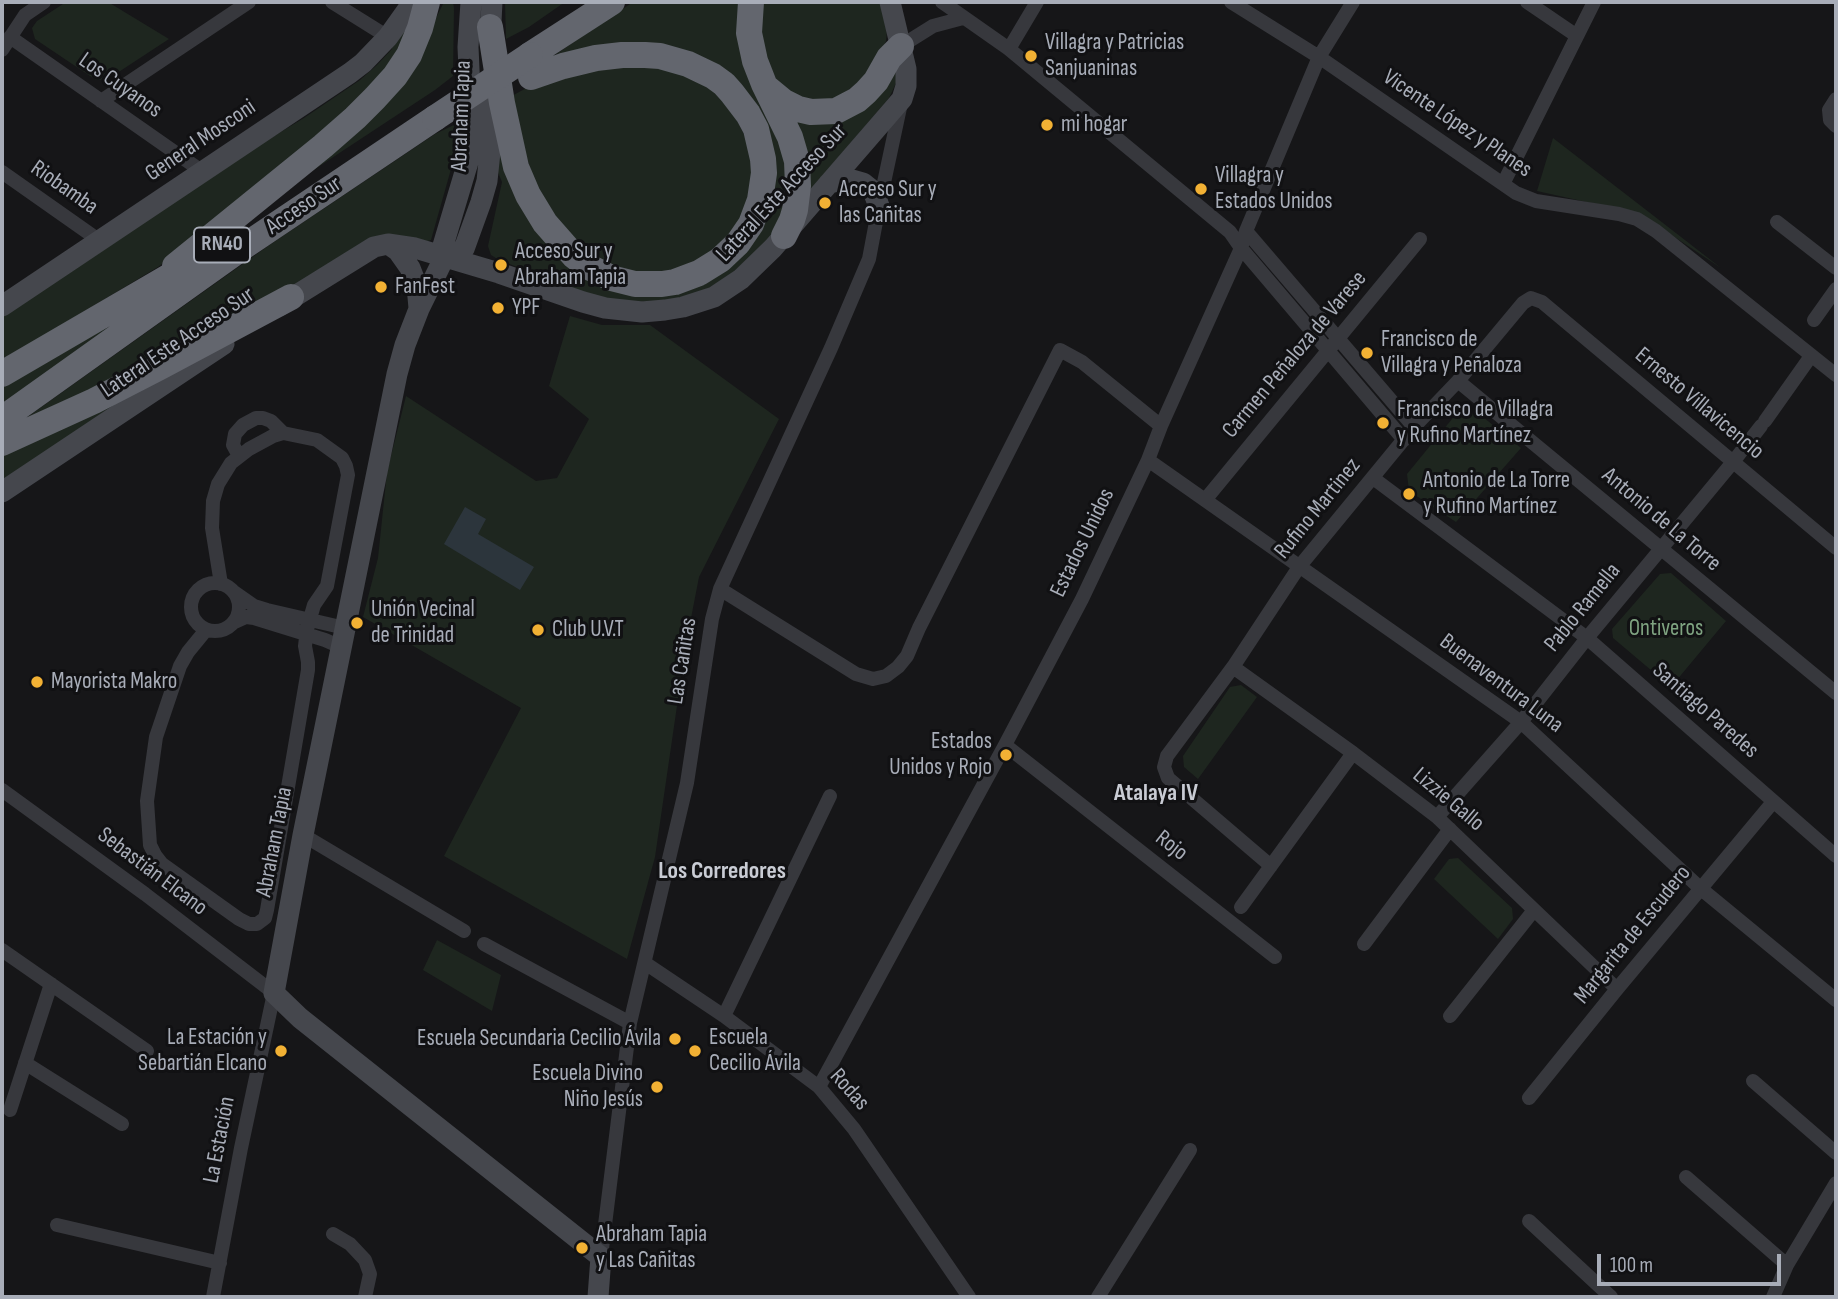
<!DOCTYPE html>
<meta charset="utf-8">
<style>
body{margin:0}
#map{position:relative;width:1838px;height:1299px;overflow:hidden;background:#161618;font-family:"Sofia Sans Condensed",sans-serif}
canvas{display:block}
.frame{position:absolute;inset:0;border:4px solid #a8adb8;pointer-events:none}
.scale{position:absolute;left:1597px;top:1254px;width:184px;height:32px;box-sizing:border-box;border:4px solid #a8adb8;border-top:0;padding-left:9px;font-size:21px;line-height:24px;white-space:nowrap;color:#a8adb8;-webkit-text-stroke:5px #111113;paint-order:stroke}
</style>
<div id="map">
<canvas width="1838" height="1299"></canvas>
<div class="frame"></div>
<div class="scale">100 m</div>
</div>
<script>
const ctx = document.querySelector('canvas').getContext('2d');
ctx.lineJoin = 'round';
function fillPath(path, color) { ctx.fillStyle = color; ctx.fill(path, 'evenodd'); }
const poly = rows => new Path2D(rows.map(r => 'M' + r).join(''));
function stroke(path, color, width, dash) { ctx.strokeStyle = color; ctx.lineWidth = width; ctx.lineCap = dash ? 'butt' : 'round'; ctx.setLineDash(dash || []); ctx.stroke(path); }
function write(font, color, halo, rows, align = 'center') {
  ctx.font = font + ' "Sofia Sans Condensed",sans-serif'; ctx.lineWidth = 6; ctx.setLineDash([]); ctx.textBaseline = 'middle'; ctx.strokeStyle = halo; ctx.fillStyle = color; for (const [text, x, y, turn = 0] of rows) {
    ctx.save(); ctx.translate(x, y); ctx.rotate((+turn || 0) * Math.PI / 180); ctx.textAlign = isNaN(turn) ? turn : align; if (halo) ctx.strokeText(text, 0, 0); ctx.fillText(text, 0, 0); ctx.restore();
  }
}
const green = poly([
 [66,2,108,2,169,39,108,79,96,80,35,39,32,28,37,21],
 [444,2,453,2,454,8,453,76,435,90,259,206,430,30],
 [505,2,565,2,529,27,506,39],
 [633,2,745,2,789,149,786,224,729,276,718,283,697,294,661,302,620,302,588,294,499,260,491,255,488,246,502,182,497,170,499,137,510,164,608,282,727,261,766,148,687,59,534,69],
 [757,2,882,2,887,31,886,41,876,67,832,104,780,93,755,29],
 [405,29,396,67,208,230,158,267,35,341,2,359,2,317,254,148,304,118,360,80,377,65,392,49,391,47],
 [894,61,897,81,889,98,808,193,782,108,812,118],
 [668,66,726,97,756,159,743,225,693,269,617,275,545,216,508,98,532,85,589,68],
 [456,124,457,138,453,162,431,240,315,275,2,435,268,246,435,134],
 [1553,138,1654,216,1721,268,1640,214,1537,191],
 [149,299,2,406,2,386],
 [570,316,602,325,650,325,779,419,699,577,686,644,655,857,627,959,444,856,521,708,363,617,378,558,387,472,406,396,536,481,557,478,589,419,549,386],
 [164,374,2,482,2,451],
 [1461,408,1472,408,1521,448,1456,522,1409,491,1407,474],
 [1671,573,1726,621,1671,687,1613,638,1612,629,1660,574],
 [1241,685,1257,697,1198,779,1184,767,1183,756,1230,687],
 [1458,858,1512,908,1513,919,1498,939,1434,879,1449,859],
 [437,940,501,975,492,1011,423,970]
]);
const water = poly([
 [465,507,486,519,478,534,534,567,520,590,444,544]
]);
const street = poly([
 [332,2,388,37],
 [942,2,1009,49,1230,232,1241,248,1404,440],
 [1231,2,1319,57,1516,193,1536,201,1619,214,1637,219,1656,231,1836,375],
 [1527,2,1577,36],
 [10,37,203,172],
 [901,46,933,26,963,18],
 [1009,49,1037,2],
 [2,50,25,15,44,2],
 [1836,99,1829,110,1830,120,1836,126],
 [101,101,249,2],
 [2,172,100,241],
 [1503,184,1594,2],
 [1777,222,1836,268],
 [1246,231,1414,427],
 [1814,320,1836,289],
 [1458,381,1836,693],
 [1765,421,1811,356],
 [239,456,233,445,235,434,243,425,256,418,263,418,271,421,283,433],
 [1148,460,1521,722,1700,888,1836,1000],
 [1373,478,1587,638,1836,856],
 [1205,500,1420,239],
 '191 607a24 24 0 1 1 48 0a24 24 0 1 1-48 0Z',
 [720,589,856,674,873,679,886,676,898,667,907,656,919,628,1060,350,1082,362,1161,426],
 [234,592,254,606,267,610,345,628],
 [235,622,246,617,254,618,325,640,341,647],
 [206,630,188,652,180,666,156,737,147,801,150,845,155,855,162,864,239,919,249,924,257,924,265,918,267,910,308,670,308,662,305,646,307,629,314,605,327,586,348,475,346,466,342,458,317,440,283,433,273,436,249,449,231,463,218,484,213,501,212,528,221,584],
 [1233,667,1353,753,1437,817,1617,989],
 [1005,745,1275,957],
 [2,790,145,894,274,993,241,1148,213,1297],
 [1437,817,1521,722,1587,638,1733,462,1761,426],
 [303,835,464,931],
 [1271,866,1168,778,1164,767,1167,756,1233,667,1299,567,1414,427,1458,381,1523,303,1531,298,1542,302,1836,548],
 [1241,907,1353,753],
 [484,944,630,1023],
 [1364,944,1450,829],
 [2,950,147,1051],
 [645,963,724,1016,819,1087,854,1129,969,1297],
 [724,1016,830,796],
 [1450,1016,1534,910],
 [25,1063,122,1124],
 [1753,1081,1836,1153],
 [819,1087,1005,745,1082,599,1148,460,1161,426,1241,248,1246,231,1319,57,1353,2],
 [1529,1098,1617,989,1773,802],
 [10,1110,51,984],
 [1686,1177,1787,1265],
 [1529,1221,1611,1297],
 [57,1225,220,1263],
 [333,1234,350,1244,365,1260,370,1274,365,1297],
 [601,1257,630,1023,687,783,712,619,720,589,831,348,869,259,879,206,901,103],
 [1098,1297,1190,1150],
 [1773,1297,1787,1265,1836,1183]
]);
const secondary = poly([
 [471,2,468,47,472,135,468,162,442,249,444,258,419,309,405,345,397,374,303,835,274,993,300,1018,601,1257,598,1297],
 [490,41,492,2],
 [829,183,849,179,863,183,873,191,879,206],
 [388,244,398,251,410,268,417,286,419,308],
 [444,258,464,249,481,202,487,181,490,152,490,80],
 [2,306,350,73,363,63,388,37,413,2],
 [279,306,366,252,374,247,388,244,415,248,499,273,583,302,605,308,642,312,665,310,683,307,714,297,741,279,773,248,902,99,906,86,906,69,890,2],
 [2,492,224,344]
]);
const highway = poly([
 [751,2,749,33,755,61,764,84,790,137,797,161,798,186,795,210,792,220,784,236],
 [490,27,502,103,516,167,528,195,545,223,574,256,587,266,611,278,635,284,662,284,675,282,699,273,720,260,738,243,751,224,760,200,764,173,763,159,756,129,748,114,732,93,724,84,713,76,688,64,660,56,645,55,622,55,596,58,563,66,531,77],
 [530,55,612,2],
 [767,88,784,102,798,109,811,112,836,111,857,100,866,92,876,81,889,58,901,46],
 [175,266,323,146,355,118,375,98,395,76,409,55,420,28,427,2],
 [2,374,194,262],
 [2,419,246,245,435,118],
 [2,443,94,401,160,367,291,297]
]);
const highwayBridge = poly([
 [435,118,530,55]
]);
const markers = [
 [1031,56,7,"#f2b134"],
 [1047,125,7,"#f2b134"],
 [1201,189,7,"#f2b134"],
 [825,203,7,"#f2b134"],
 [501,265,7,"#f2b134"],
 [381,287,7,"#f2b134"],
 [498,308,7,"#f2b134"],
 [1367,353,7,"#f2b134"],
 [1383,423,7,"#f2b134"],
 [1409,494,7,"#f2b134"],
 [357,623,7,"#f2b134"],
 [538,630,7,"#f2b134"],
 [37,682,7,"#f2b134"],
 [1006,755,7,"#f2b134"],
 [675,1039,7,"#f2b134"],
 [281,1051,7,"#f2b134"],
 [695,1051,7,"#f2b134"],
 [657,1087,7,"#f2b134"],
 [582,1248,7,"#f2b134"]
];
const shields = [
 [222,245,56]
];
const shieldNames = [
 ["RN40",222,245]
];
const poiNames = [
 ["Villagra y Patricias",1045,43],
 ["Sanjuaninas",1045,69],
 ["mi hogar",1061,125],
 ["Villagra y",1215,176],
 ["Estados Unidos",1215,202],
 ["Acceso Sur y",839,190],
 ["las Cañitas",839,216],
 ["Acceso Sur y",515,252],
 ["Abraham Tapia",515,278],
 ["FanFest",395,287],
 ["YPF",512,308],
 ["Francisco de",1381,340],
 ["Villagra y Peñaloza",1381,366],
 ["Francisco de Villagra",1397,410],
 ["y Rufino Martínez",1397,436],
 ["Antonio de La Torre",1423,481],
 ["y Rufino Martínez",1423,507],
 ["Unión Vecinal",371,610],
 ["de Trinidad",371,636],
 ["Club U.V.T",552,630],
 ["Mayorista Makro",51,682],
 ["Estados",992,742,"right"],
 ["Unidos y Rojo",992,768,"right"],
 ["La Estación y",267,1038,"right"],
 ["Sebartián Elcano",267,1064,"right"],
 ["Escuela",709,1038],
 ["Cecilio Ávila",709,1064],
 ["Escuela Secundaria Cecilio Ávila",661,1039,"right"],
 ["Escuela Divino",643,1074,"right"],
 ["Niño Jesús",643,1100,"right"],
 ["Abraham Tapia",596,1235],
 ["y Las Cañitas",596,1261]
];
const streetNames = [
 ["Los Cuyanos",120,86,35],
 ["Abraham Tapia",462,116,-88],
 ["Vicente López y Planes",1457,124,34],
 ["General Mosconi",201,141,-34],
 ["Riobamba",64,188,35],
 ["Lateral Este Acceso Sur",782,193,-47],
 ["Acceso Sur",304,206,-34],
 ["Lateral Este Acceso Sur",178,343,-34],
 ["Carmen Peñaloza de Varese",1295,355,-50],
 ["Ernesto Villavicencio",1699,404,40],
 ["Rufino Martinez",1318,509,-51],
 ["Antonio de La Torre",1661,520,40],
 ["Estados Unidos",1083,543,-64],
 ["Pablo Ramella",1583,608,-51],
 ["Las Cañitas",683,661,-81],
 ["Buenaventura Luna",1501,684,37],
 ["Santiago Paredes",1705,711,41],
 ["Lizzie Gallo",1448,800,40],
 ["Abraham Tapia",275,842,-79],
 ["Rojo",1171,846,38],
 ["Sebastián Elcano",152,872,37],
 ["Margarita de Escudero",1633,935,-51],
 ["Rodas",849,1090,48],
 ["La Estación",220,1140,-79]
];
const parkNames = [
 ["Ontiveros",1666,629]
];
const neighbourhoodNames = [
 ["Atalaya IV",1156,794],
 ["Los Corredores",722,872]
];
fillPath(green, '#1e261f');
fillPath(water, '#2c353c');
stroke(street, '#37383d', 14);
stroke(secondary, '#45474d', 21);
stroke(highway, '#63666e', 26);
stroke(highwayBridge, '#63666e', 26);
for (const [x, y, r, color] of markers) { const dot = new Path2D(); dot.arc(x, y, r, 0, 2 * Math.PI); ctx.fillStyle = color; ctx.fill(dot); stroke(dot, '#111113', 2.5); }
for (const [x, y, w] of shields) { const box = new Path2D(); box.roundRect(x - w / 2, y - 17.5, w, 35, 5); ctx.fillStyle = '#111113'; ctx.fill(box); stroke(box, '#a8adb8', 2); }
write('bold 21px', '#a8adb8', null, shieldNames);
write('23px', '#a8adb8', '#111113', poiNames, 'left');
write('23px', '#a8adb8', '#111113', streetNames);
write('23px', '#7fa381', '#111113', parkNames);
write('bold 24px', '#c9ccd4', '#111113', neighbourhoodNames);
</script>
